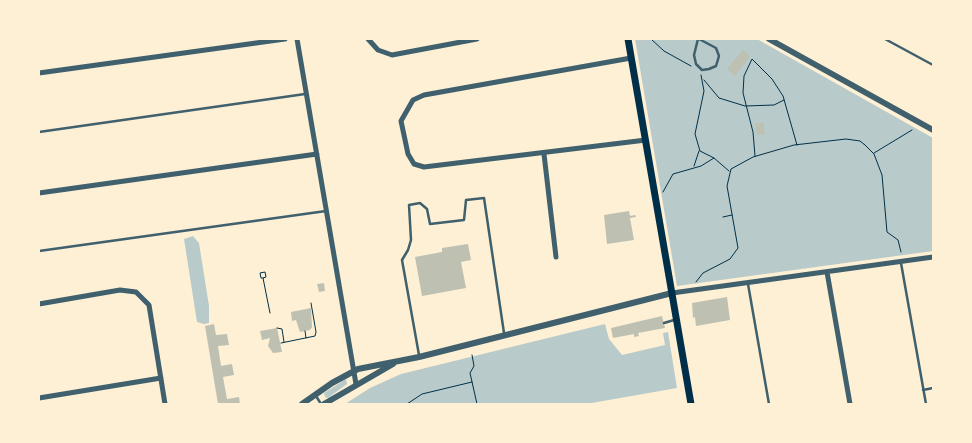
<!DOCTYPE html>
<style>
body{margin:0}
#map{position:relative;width:972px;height:443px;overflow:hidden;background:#fdf0d5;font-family:"Source Serif 4",serif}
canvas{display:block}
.frame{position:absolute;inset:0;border:40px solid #fdf0d5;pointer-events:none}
</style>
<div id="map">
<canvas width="972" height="443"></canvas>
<div class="frame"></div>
</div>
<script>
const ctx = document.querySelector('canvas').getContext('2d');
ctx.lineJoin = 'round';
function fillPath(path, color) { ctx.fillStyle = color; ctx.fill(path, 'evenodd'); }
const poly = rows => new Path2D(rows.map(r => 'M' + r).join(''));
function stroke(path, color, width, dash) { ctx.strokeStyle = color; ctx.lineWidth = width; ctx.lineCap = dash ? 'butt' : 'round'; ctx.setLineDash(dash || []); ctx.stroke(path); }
const green = poly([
 [635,39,757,39,933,138,933,251,677,286],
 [193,236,199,243,209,306,209,323,204,324,197,322,184,239],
 [605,324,609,339,622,355,665,345,663,333,668,332,677,388,586,404,345,404,370,388,401,374],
 [346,379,347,384,328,398,325,397,324,393]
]);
const building = poly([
 [743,50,750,56,735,76,727,69],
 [763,122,765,134,757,135,755,124],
 [629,211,630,216,635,215,636,217,630,218,634,240,607,244,604,215],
 [468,244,471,260,461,262,466,288,422,296,415,257,442,252,442,248],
 [324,283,325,291,319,292,317,284],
 [727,297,730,320,696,326,695,317,693,318,692,303],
 [311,308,312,327,310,330,300,332,296,320,292,321,291,312],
 [662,316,665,328,638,333,639,336,634,337,634,334,613,338,611,328],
 [214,324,216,335,227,334,229,345,218,346,221,366,232,364,234,375,223,377,227,399,239,397,240,404,218,404,205,326],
 [277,328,282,352,273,353,268,346,270,338,262,340,260,331]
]);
const path = poly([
 [651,39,664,51,691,66],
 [701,75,704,91,695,134,700,151,714,158],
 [704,80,719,98,745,106,774,105,784,100],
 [874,153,912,130],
 [755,156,753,132,743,93,744,76,752,59,772,79,783,96,797,145],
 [694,166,699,151],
 [663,192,673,174,701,166,714,158,729,171],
 [723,217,732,215],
 [263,278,261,278,260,273,265,272,266,277,263,278,270,313],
 [696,282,703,273,730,259,738,248,727,186,731,169,753,157,794,145,846,139,860,141,865,145,874,154,882,175,887,232,898,240,901,252],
 [277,328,282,329,284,342],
 [305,331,306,338],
 [281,343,315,336,316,332,311,303],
 [472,355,474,366,470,373,477,404],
 [407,404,422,394,472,382]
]);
const service = poly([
 [698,39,694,55,696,64,702,70,709,69,716,66,719,56,716,48,699,39],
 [885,39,933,65],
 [39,132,305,94],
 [39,251,326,211],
 [901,263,926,404],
 [748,284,769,404],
 [664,323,674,320],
 [419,355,402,260,408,250,411,240,409,205,420,203,427,209,430,224,464,220,466,200,484,198,504,333],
 [923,390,933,388],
 [316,396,321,404]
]);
const minor = poly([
 [297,39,356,384],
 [368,39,378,50,392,55,477,39],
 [631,58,424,95,413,100,401,121,408,154,414,164,424,167,646,140],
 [39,73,285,39],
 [544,154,556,257],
 [39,193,317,154],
 [827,272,850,404],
 [672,293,933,257],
 [39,304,120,290,136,292,149,305,165,404],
 [39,398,161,378]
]);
const tertiary = poly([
 [769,39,933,130],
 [302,404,332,383,358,369,419,357,672,293],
 [324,404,393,364]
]);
const secondary = poly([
 [628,39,691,404]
]);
fillPath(green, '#b9caca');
fillPath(building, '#bec0b2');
stroke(path, '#003049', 1);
stroke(service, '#3f606c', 2.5);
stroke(minor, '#3f606c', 5);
stroke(tertiary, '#3f606c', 6);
stroke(secondary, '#003049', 7);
</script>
